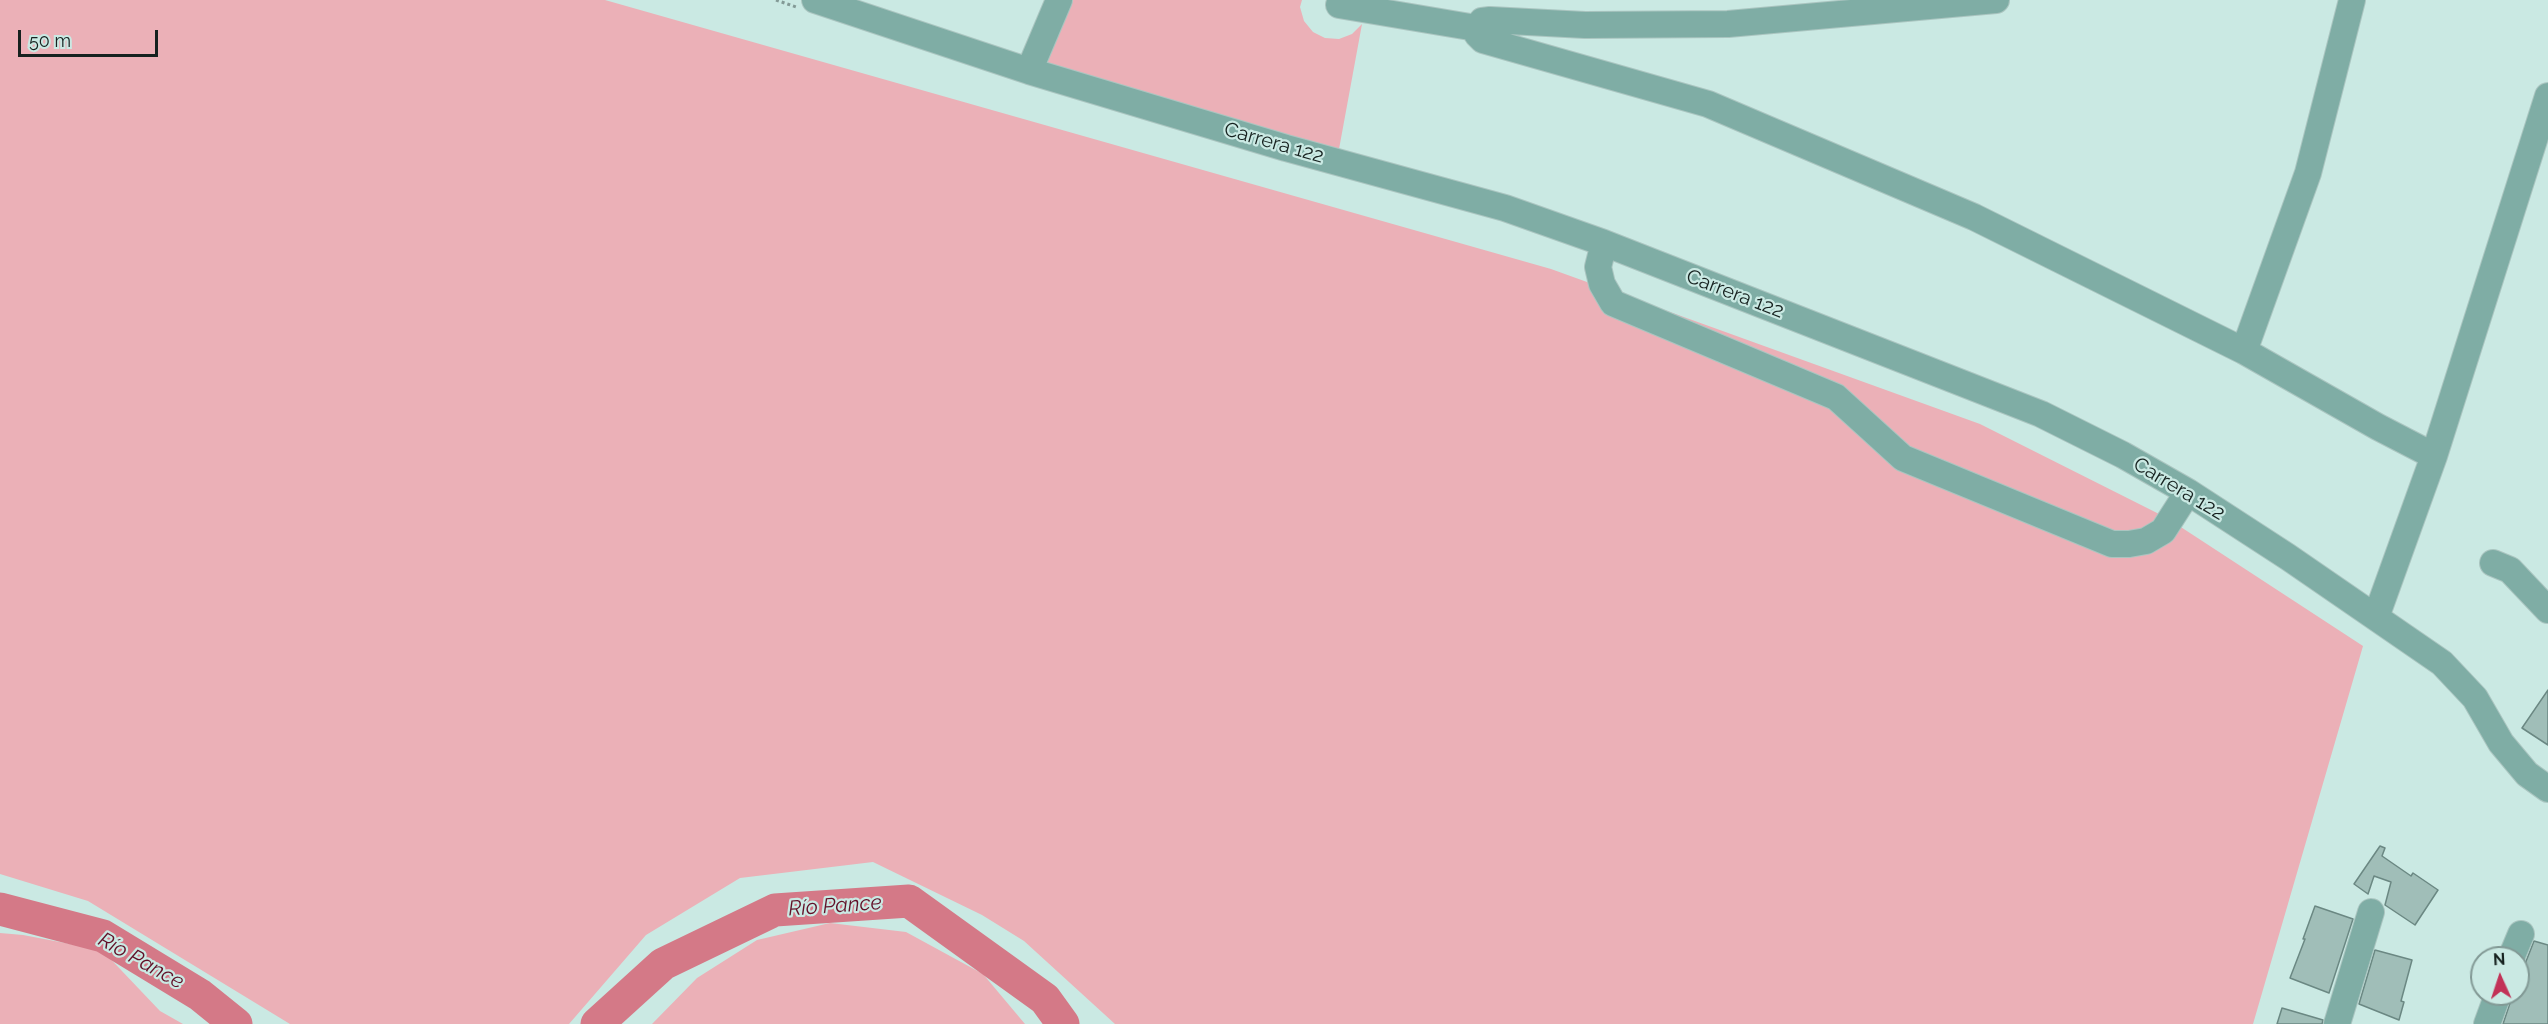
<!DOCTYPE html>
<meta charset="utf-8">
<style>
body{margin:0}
#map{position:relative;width:2548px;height:1024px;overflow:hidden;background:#cae9e3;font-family:Raleway,sans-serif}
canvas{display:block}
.north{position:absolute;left:2470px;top:946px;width:60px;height:60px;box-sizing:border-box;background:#cae9e3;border:2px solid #829995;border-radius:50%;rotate:357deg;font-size:16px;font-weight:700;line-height:24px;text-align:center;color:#16211f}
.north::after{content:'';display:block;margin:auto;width:21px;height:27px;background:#c23257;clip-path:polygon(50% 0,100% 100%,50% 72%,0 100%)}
.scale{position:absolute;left:18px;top:30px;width:140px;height:27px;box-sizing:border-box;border:3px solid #16211f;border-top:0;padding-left:8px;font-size:18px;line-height:21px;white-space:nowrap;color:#16211f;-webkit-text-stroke:4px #cae9e3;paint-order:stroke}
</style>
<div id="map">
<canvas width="2548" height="1024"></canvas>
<div class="north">N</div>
<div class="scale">50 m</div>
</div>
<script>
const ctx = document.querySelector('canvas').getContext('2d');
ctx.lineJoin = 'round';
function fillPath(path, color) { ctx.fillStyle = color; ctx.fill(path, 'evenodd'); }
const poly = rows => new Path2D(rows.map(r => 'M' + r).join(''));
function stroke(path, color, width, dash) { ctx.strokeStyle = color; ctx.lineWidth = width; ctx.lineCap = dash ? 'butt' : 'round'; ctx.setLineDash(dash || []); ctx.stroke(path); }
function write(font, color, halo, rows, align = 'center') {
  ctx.font = font + ' Raleway,sans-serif'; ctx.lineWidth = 4.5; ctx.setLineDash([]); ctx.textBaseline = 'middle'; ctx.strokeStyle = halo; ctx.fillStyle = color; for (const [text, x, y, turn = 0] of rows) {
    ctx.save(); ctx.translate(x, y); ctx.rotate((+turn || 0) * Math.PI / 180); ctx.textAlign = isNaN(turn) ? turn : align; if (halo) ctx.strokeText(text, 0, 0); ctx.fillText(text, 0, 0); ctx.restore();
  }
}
const green = poly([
 [0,0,605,0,1551,269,1980,424,2167,518,2363,646,2253,1024,1115,1024,1024,941,982,915,873,862,740,878,646,935,569,1024,290,1024,88,901,0,874],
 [1059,0,1302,0,1300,7,1304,21,1313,32,1325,38,1339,39,1352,34,1362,24,1337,160,1029,71],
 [830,923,906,932,983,974,1025,1024,652,1024,697,978,757,940],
 [0,933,23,935,102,950,160,1011,183,1024,0,1024]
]);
const river = poly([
 [0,909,103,936,200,995,236,1024],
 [597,1024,663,964,775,910,909,901,1045,999,1063,1024]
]);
const building = poly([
 [2548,690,2548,745,2522,728,2548,690],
 [2380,846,2385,848,2382,856,2411,876,2413,873,2438,890,2415,925,2385,905,2391,882,2374,876,2368,894,2354,884,2380,846],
 [2315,906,2353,919,2329,993,2290,978,2305,939,2303,939,2315,906],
 [2534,941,2548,945,2548,1024,2503,1024,2513,994,2518,994,2519,970,2525,964,2534,941],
 [2375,950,2412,960,2401,1001,2404,1002,2399,1020,2359,1004,2375,950],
 [2282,1008,2323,1020,2322,1024,2277,1024,2282,1008]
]);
const path = poly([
 [776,0,796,7]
]);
const minor = poly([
 [815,0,1029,71,1286,148,1505,208,1604,243,2041,414,2123,455,2188,492,2288,557,2442,663,2475,698,2501,743,2527,774,2548,789],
 [1339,5,1476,28],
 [1476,28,1477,34,1483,40,1708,104,1974,217,2244,351,2378,427,2434,456],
 [1476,28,1482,21,1490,20,1585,25,1728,24,1996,0],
 [1029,71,1059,0],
 [1604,243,1598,267,1602,284,1613,303,1836,397,1903,458,2112,544,2129,544,2146,541,2163,531,2188,492],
 [2244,351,2308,173,2352,0],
 [2493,563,2510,570,2548,610],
 [2376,617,2434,456,2548,96],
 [2511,958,2521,934],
 [2337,1024,2371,912],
 [2487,1024,2498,994]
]);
const streetNames = [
 ["Carrera 122",1274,143,16],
 ["Carrera 122",1735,294,21],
 ["Carrera 122",2179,489,31]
];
const waterNames = [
 ["Río Pance",835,906,-4],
 ["Río Pance",141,961,29]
];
fillPath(green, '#ebb0b7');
stroke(river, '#d47987', 33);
fillPath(building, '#a0beb8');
stroke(building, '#6b8883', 1.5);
stroke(minor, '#aac5c0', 28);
stroke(path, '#839a96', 3, [3, 3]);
stroke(minor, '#7fada5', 26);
write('20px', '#16211f', '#cae9e3', streetNames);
write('italic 21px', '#620f27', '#cae9e3', waterNames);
</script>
